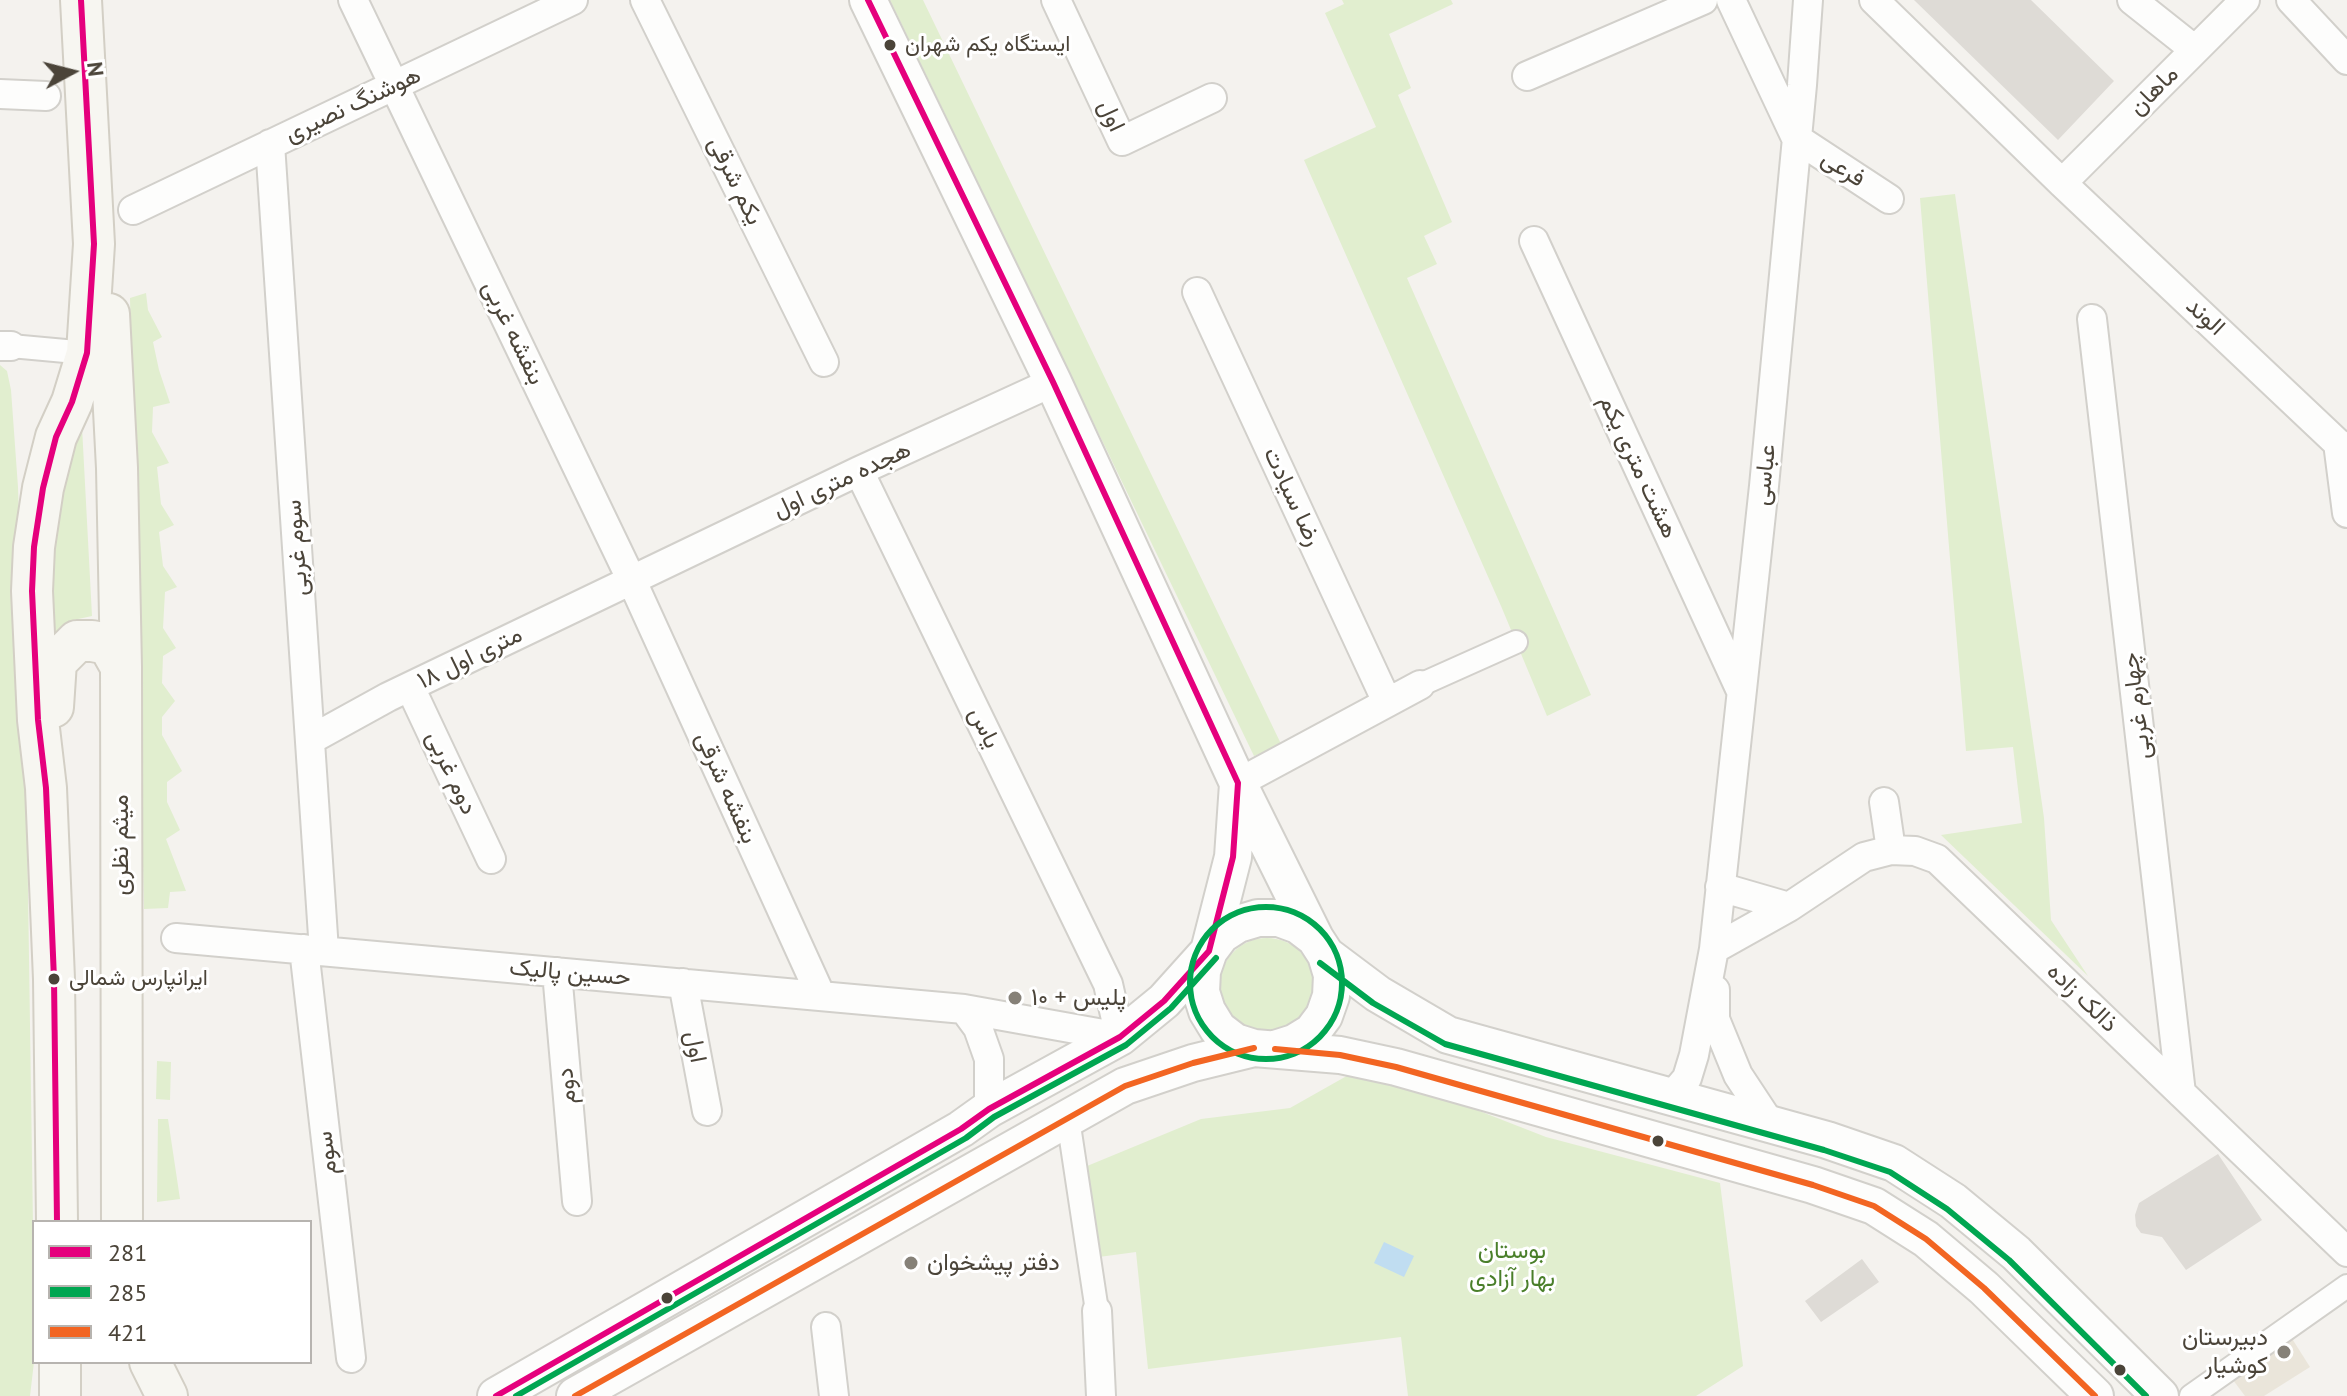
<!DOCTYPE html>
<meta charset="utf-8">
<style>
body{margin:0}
#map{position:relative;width:2347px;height:1396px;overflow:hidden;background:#f4f2ee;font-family:"PT Sans",sans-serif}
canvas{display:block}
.legend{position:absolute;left:32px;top:1220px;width:280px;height:144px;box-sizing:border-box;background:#fff;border:2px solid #b7b4b0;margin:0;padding:10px 14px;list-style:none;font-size:24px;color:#4b4439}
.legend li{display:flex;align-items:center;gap:16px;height:40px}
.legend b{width:40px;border:2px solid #b7b4b0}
.north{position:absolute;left:32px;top:32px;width:80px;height:80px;-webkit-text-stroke:6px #fff;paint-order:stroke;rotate:83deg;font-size:22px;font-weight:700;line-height:32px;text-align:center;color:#4b4439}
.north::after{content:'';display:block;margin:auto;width:28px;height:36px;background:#4b4439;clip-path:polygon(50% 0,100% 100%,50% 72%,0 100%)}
</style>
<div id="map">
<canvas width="2347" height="1396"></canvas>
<ul class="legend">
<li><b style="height:10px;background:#e5007d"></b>281</li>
<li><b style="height:10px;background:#00a651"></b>285</li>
<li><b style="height:10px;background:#f26522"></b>421</li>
</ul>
<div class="north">N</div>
</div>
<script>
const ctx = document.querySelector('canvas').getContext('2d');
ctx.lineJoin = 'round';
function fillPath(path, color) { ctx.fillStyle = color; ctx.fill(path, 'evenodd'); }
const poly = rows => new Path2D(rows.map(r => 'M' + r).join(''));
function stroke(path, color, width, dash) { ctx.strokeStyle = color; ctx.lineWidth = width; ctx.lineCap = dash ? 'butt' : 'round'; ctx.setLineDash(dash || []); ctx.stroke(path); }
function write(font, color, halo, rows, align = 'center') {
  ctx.font = font + ' "PT Sans",Vazirmatn,sans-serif'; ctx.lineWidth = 6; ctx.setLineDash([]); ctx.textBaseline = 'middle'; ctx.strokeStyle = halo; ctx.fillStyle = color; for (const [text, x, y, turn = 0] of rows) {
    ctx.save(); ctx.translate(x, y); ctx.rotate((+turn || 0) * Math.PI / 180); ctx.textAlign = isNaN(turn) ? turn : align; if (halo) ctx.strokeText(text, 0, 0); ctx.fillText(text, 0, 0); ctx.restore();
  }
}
const education = poly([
 [2291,1337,2310,1367,2264,1396,2245,1396,2230,1376]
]);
const green = poly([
 [890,0,923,0,1282,746,1254,756],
 [1342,0,1451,0,1453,4,1389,34,1411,88,1398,95,1452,222,1424,236,1437,264,1407,278,1591,695,1547,716,1501,606,1304,160,1376,127,1325,13,1344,4],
 [1955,194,2044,818,2051,920,2088,976,1941,835,2022,823,2013,747,1966,751,1920,198],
 [146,293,148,310,162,337,153,342,159,370,170,403,153,407,152,432,169,463,157,467,161,504,174,525,159,532,163,566,177,587,165,592,163,628,176,648,163,656,162,683,175,701,162,717,162,735,182,771,167,782,167,802,180,830,166,839,186,891,170,892,168,908,144,909,130,298],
 [0,365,7,371,11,390,18,487,25,690,34,1293,34,1362,30,1396,0,1396],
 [81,408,92,616,69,621,54,637,48,561],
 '1220 985a47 47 0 1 1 94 0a47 47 0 1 1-94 0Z',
 [157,1061,171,1062,170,1100,156,1099],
 [1352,1073,1446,1098,1546,1137,1720,1183,1743,1366,1696,1396,1408,1396,1401,1337,1148,1369,1136,1252,1084,1259,1075,1171,1201,1119,1290,1108],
 [158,1119,168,1119,180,1199,157,1202]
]);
const water = poly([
 [1384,1242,1414,1256,1404,1277,1374,1263]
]);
const building = poly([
 [1914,0,2031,0,2114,81,2058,140],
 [2218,1154,2262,1220,2186,1270,2162,1237,2141,1233,2136,1226,2135,1215,2139,1203],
 [1862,1259,1879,1282,1821,1322,1805,1301]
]);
const pedestrian = poly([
 [11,346,87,353],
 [1420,685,1516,642],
 [1068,1119,1097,1311],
 [2191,1396,2347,1286]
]);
const minor = poly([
 [353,0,632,581,821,996],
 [645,0,824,362],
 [1056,0,1122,141,1212,98],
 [1731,0,1796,138,1889,199],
 [1874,0,2062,183,2347,452],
 [2132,0,2195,50],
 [2291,0,2347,60],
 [1527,76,1703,0],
 [0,94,46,96],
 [270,144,324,951],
 [2062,183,2245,0],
 [133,210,573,0],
 [1534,241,1741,691],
 [1197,292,1387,702],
 [2092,319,2181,1093],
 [0,346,11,346],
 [2338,443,2347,513],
 [410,687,491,859],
 [310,740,388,697,859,471,1053,382],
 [1238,783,1420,685],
 [1884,802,1891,850],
 [1720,887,1789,907],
 [176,938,964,1009,1120,1037,1108,984,859,471],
 [304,949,351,1358],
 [1714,949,1789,907,1864,857,1891,850,1915,851,1937,859,2347,1252],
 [557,972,577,1201],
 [683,983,707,1111],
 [1715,990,1715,1019,1738,1075,1771,1125],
 [964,1009,978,1028,989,1059,989,1109],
 [1671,1097,1687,1078,1694,1055,1714,949,1764,486,1802,85,1808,0],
 [1097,1311,1101,1396],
 [826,1327,834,1396]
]);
const tertiary = poly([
 [868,0,1053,382,1238,783,1315,938],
 [1326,955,1378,994,1448,1035,1827,1140,1894,1163,1953,1201,2016,1253,2160,1396],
 [1275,1049,1294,1043,1312,1032,1324,1016,1331,996,1332,975,1326,955,1315,938,1298,925,1279,918,1258,918,1238,924,1221,935,1209,951,1202,971,1201,992,1207,1011,1218,1029,1235,1042,1254,1048,1340,1055,1396,1067,1813,1185,1874,1206,1926,1239,1984,1288,2095,1396],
 [496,1396,961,1129,989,1109,1120,1037,1164,1001,1209,951,1233,857,1238,784],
 [575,1396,1125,1086,1193,1063,1254,1048]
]);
const secondary = poly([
 [109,314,117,468,121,667,122,1222],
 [53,707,56,662,77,641,92,641,108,644,121,667],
 [57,1222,54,979,46,788,38,720,32,591,34,547,43,488,56,437,72,402,87,353,94,244,81,0],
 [150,1362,167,1396],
 [60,1396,60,1362]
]);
const bus1 = poly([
 [57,1222,54,979,46,788,38,720,32,591,34,547,43,488,56,437,72,402,87,353,94,244,81,0],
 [496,1396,961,1129,989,1109,1120,1037,1164,1001,1209,951,1233,857,1238,783,1053,382,868,0]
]);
const bus2 = poly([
 '1190 983a76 76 0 1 1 152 0a76 76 0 1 1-152 0Z',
 [1320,963,1373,1003,1445,1044,1824,1150,1890,1172,1947,1209,2009,1260,2146,1396],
 [516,1396,966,1138,994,1117,1126,1045,1171,1008,1216,958]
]);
const bus3 = poly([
 [1275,1049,1340,1055,1396,1067,1813,1185,1874,1206,1926,1239,1984,1288,2095,1396],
 [575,1396,1125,1086,1193,1063,1254,1048]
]);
const markers = [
 [890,45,7,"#4b4439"],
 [54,979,7,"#4b4439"],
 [1015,998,8,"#868178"],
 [1658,1141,7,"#4b4439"],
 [911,1263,8,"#868178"],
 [667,1298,7,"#4b4439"],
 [2284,1352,8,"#868178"],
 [2120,1370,7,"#4b4439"]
];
const busNames = [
 ["ایستگاه یکم شهران",905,45],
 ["ایرانپارس شمالی",69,979]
];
const streetNames = [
 ["ماهان",2154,91,-45],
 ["هوشنگ نصیری",353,105,-25],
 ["اول",1111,116,65],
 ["فرعی",1843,169,33],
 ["یکم شرقی",735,181,64],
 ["الوند",2205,317,43],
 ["بنفشه غربی",513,333,64],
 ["هشت متری یکم",1638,467,65],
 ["عباسی",1765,475,-84],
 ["هجده متری اول",842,480,-25],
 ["رضا سیادت",1292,497,65],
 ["سوم غربی",297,548,-94],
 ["۱۸ متری اول",470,658,-26],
 ["چهارم غربی",2137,706,-97],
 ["یاس",984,728,64],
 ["دوم غربی",451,773,65],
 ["بنفشه شرقی",726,788,66],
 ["میثم نظری",121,845,-90],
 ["حسین پالیک",570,973,5],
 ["ذالک زاده",2082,998,44],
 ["اول",695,1047,79],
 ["دوم",567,1086,-95],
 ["سوم",327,1153,-97]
];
const poiNames = [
 ["پلیس + ۱۰",1031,998],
 ["دفتر پیشخوان",927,1263],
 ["دبیرستان",2268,1338,"right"],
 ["کوشیار",2268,1366,"right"]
];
const parkNames = [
 ["بوستان",1512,1251],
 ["بهار آزادی",1512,1279]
];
fillPath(education, '#eae5da');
fillPath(green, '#e1eecf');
fillPath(water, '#c0ddf1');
fillPath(building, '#dedbd6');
stroke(pedestrian, '#d2d0cb', 26);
stroke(minor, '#d2d0cb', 32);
stroke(tertiary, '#d2d0cb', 40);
stroke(secondary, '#d3cfc5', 44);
stroke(pedestrian, '#fdfdfc', 22);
stroke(minor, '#fdfdfc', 28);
stroke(tertiary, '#fdfdfc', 36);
stroke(secondary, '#f7f6f1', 40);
stroke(bus1, '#e5007d', 6);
stroke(bus2, '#00a651', 6);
stroke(bus3, '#f26522', 6);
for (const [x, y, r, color] of markers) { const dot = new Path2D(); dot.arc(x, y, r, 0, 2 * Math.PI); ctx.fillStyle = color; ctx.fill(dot); stroke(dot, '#fff', 3); }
write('22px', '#4b4439', '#fff', busNames, 'left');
write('24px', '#4b4439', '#fff', streetNames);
write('24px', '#4b4439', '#fff', poiNames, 'left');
write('24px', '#4a7f2a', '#fff', parkNames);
</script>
